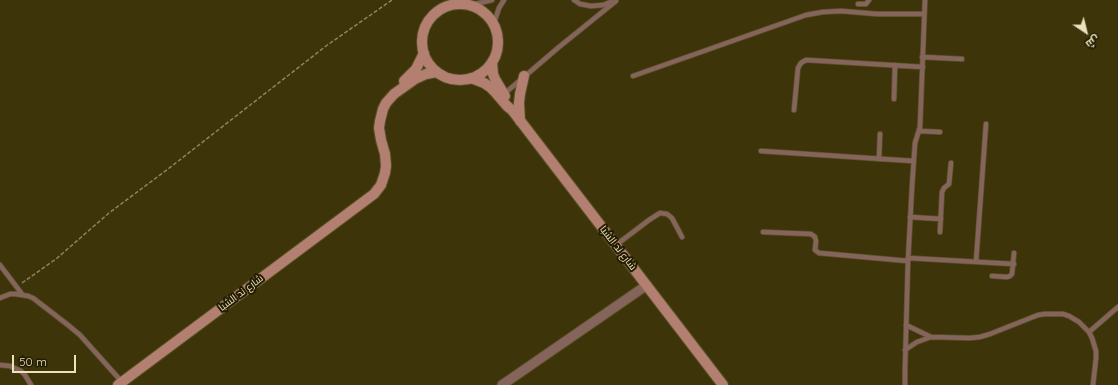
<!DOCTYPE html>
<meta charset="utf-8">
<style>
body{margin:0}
#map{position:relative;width:1118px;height:385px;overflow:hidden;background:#3d340a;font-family:Quicksand,Cairo,sans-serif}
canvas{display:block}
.north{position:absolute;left:1066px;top:12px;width:40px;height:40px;-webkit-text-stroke:3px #231c00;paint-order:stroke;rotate:145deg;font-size:11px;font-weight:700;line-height:16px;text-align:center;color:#ebe3be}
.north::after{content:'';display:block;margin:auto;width:14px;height:18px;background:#ebe3be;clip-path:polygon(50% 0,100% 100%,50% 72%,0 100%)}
.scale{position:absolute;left:12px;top:355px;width:64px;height:18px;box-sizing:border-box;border:2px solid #ebe3be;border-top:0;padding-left:5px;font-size:12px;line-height:14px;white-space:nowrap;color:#ebe3be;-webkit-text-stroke:3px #231c00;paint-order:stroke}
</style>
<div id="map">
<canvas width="1118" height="385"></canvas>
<div class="north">ش</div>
<div class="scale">50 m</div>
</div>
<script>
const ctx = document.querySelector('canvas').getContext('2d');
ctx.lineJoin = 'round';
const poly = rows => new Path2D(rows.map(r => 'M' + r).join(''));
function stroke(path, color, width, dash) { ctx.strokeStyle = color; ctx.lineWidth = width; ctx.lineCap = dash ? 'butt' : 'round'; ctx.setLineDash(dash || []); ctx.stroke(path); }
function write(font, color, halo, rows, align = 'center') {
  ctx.font = font + ' Quicksand,Cairo,sans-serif'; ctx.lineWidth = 4; ctx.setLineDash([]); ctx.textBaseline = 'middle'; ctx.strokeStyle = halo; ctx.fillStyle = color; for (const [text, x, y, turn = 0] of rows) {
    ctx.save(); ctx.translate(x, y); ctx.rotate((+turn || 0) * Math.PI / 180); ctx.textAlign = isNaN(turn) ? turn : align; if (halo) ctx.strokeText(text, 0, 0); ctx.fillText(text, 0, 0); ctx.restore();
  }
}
const path = poly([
 [22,283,56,259,109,213,168,169,326,46,392,0]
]);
const service = poly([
 [574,0,580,4,591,6,603,5,611,2],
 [858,4,866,4,869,0],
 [471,5,492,0],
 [494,23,499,8,504,0],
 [922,57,962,59],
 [633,76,806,15,823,12,841,11,877,14,924,14],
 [504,94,559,47,616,1],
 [894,99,895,65],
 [794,110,798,68,801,63,806,60,923,67],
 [919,131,940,132],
 [761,151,913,161],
 [879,159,880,134],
 [910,217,941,219],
 [763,232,811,234,815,237,816,241,815,250,819,253,908,261],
 [940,232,942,192,944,188,949,184,951,163],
 [616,245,649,220,660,213,667,214,672,218,682,237],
 [908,258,1014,264],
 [976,262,986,124],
 [0,265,22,294],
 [992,276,1007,277,1010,276,1012,274,1014,253],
 [0,298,10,294,16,294,28,296,33,298,68,325,80,335,122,382],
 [906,325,931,337],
 [1089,332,1118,307],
 [905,350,917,342,931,337,970,338,980,337,990,334,1038,315,1045,314,1063,314,1069,316,1079,322,1089,332,1092,338,1096,351,1096,358,1093,385],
 [0,365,10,366,21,371,25,375,31,385],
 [905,385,905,369,908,261,912,187,915,143,920,127,925,0]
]);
const minor = poly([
 [502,385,647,285]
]);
const secondary = poly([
 '422 42a38 38 0 1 1 76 0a38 38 0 1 1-76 0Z',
 [492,62,493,74,495,79,505,96],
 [471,78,484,83,490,87,495,92,507,106,512,110,723,385],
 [404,81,416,69,424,53],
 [520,121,519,103,520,94,524,76],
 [118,385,374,194,381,185,385,173,386,166,385,154,381,140,379,128,380,121,383,109,386,103,394,94,415,79,426,74,437,72]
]);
const streetNames = [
 ["شارع ند الشبا",618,248,52],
 ["شارع ند الشبا",241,293,-37]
];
stroke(service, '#595027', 6);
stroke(minor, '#595027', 11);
stroke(secondary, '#595027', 12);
stroke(path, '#8d845c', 1.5, [4, 2]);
stroke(service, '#85655b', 4.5);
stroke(minor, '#85655b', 9);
stroke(secondary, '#b27f70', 10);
write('10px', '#ebe3be', '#231c00', streetNames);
</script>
